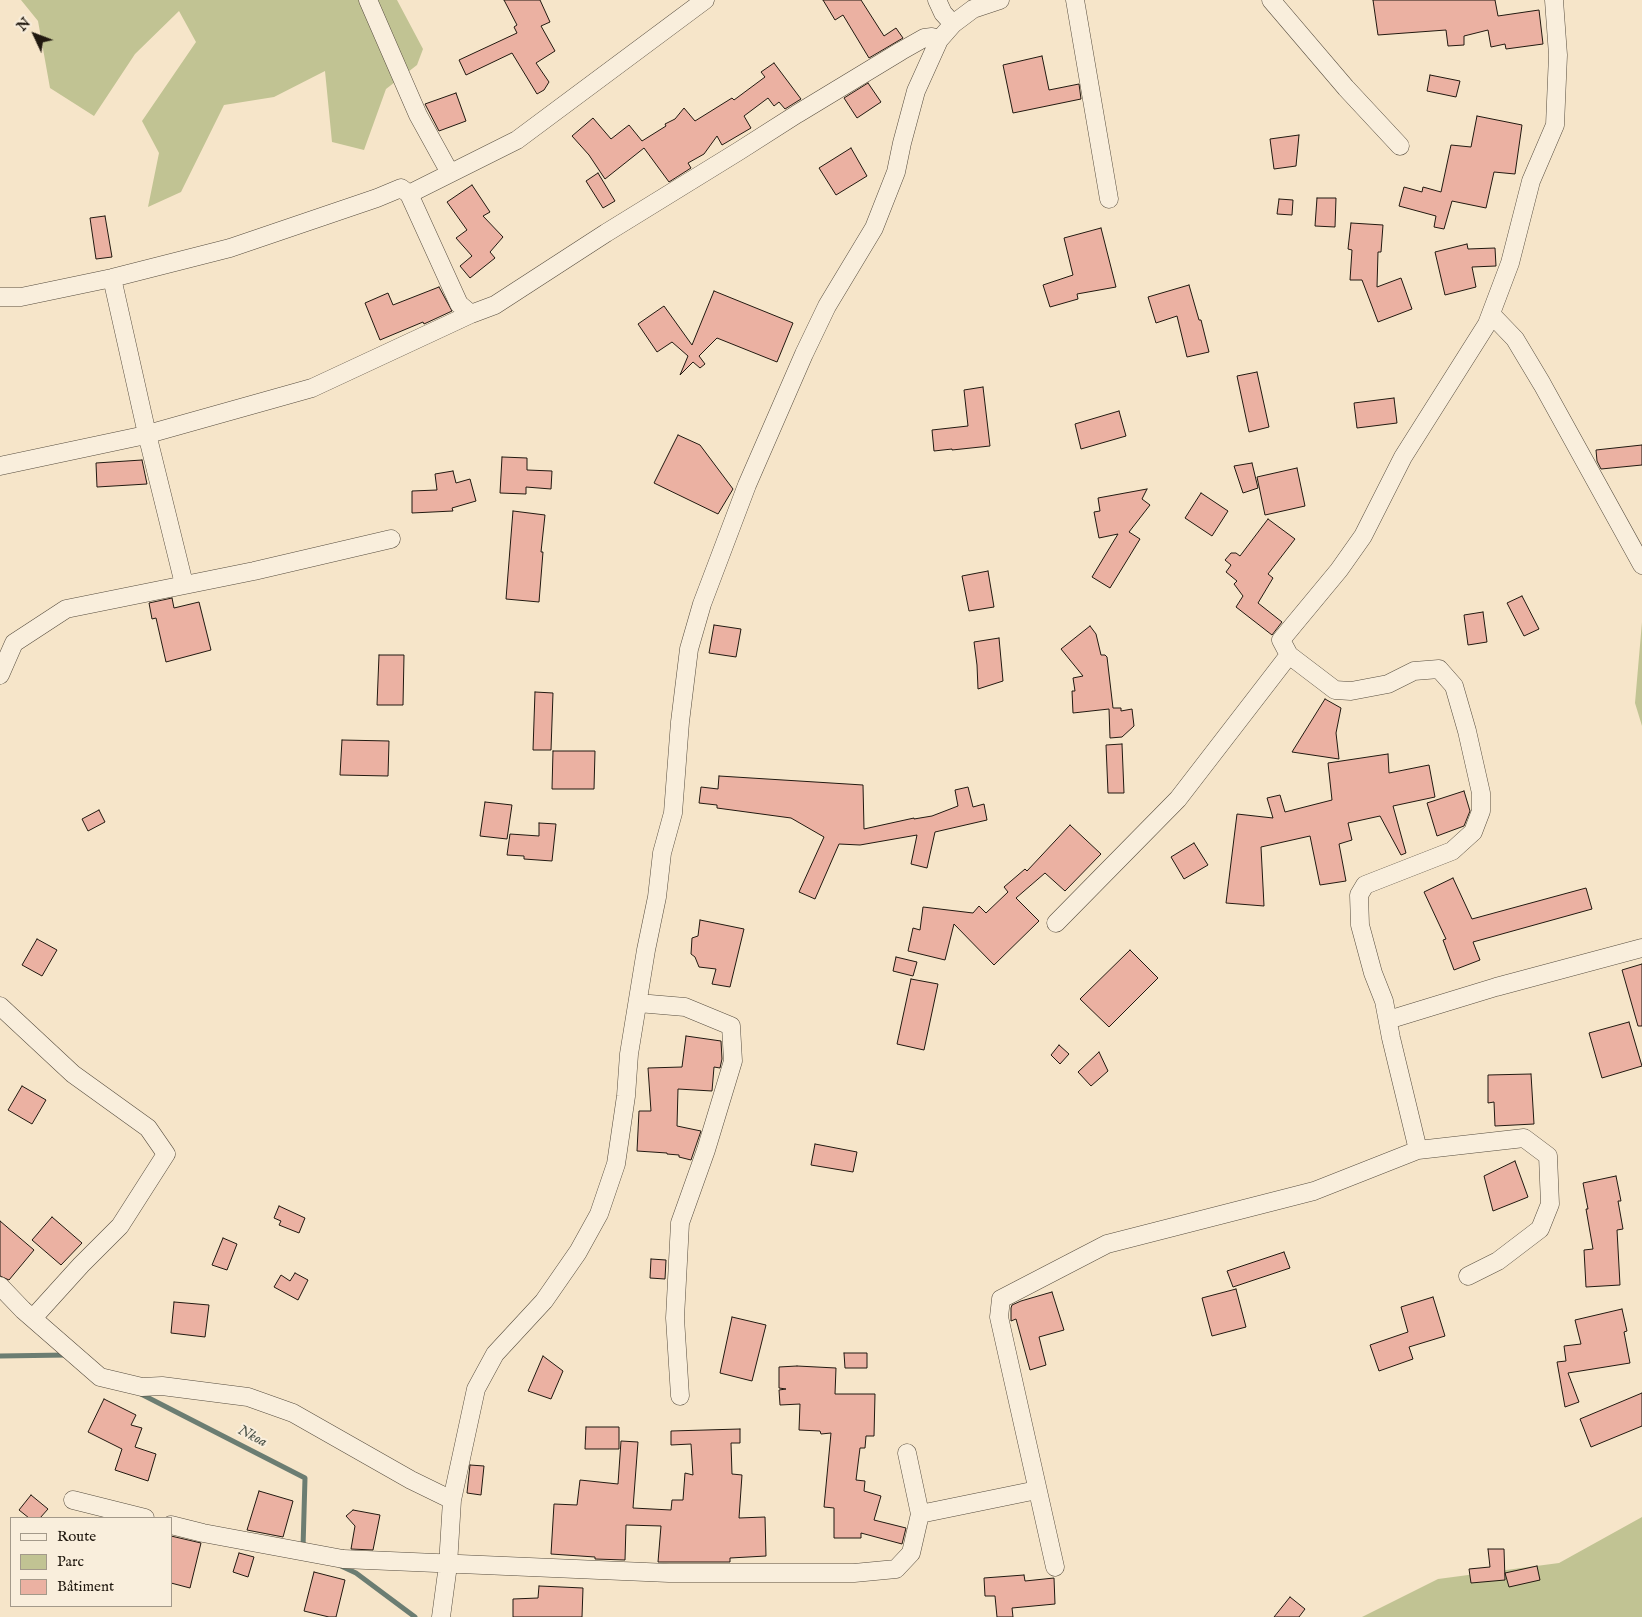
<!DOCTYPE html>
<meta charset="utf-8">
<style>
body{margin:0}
#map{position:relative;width:1642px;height:1617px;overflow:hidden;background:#f6e5c9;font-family:"IM FELL English",serif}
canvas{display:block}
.legend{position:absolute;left:10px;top:1517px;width:162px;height:90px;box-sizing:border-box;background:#f9eedc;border:1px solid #a3998a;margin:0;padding:6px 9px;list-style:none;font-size:15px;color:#211910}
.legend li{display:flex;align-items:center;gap:10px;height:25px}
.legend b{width:25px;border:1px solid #a3998a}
.north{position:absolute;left:10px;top:10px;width:50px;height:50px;-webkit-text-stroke:4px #f9eedc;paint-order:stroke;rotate:313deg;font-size:14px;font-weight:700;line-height:20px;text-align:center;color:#211910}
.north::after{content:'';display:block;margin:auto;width:18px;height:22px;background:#211910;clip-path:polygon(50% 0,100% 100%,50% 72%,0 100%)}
</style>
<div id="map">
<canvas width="1642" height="1617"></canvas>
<ul class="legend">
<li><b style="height:6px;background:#f9eedc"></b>Route</li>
<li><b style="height:14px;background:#c1c393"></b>Parc</li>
<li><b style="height:14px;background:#ebb1a2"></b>Bâtiment</li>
</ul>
<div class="north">N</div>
</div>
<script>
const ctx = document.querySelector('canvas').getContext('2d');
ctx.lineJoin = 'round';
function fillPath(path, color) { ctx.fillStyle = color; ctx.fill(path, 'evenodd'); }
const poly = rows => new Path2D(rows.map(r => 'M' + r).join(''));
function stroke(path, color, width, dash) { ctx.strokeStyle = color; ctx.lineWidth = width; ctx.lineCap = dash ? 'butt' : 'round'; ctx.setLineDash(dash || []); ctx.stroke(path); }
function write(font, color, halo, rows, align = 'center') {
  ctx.font = font + ' "IM FELL English",serif'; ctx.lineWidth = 4; ctx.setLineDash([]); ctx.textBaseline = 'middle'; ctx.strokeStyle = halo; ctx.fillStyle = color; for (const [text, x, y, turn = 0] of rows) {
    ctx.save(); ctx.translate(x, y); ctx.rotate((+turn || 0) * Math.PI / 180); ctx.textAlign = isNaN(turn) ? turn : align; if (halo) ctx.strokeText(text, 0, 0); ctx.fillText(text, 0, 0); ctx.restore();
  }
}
const green = poly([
 [21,0,397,0,423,49,417,65,386,89,364,150,332,142,325,71,274,97,224,105,181,192,148,207,159,153,142,121,196,42,179,11,135,54,94,116,50,88,38,21],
 [1642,622,1642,726,1635,703],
 [1642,1517,1642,1617,1362,1617,1438,1579,1559,1563]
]);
const stream = poly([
 [0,1356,67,1355],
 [141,1394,305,1478,303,1548],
 [341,1566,356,1573,415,1617]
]);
const building = poly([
 [504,0,540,0,550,22,541,26,555,51,536,63,549,82,544,90,537,94,512,53,466,75,459,60,517,33,514,27,517,25,504,0],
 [823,0,861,0,884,36,896,28,903,38,869,58,843,15,835,20,823,0],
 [1373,0,1495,0,1498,16,1539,10,1543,44,1506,49,1505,44,1491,47,1488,30,1464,36,1464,45,1448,46,1446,30,1378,35,1373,0],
 [1042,56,1049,90,1079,84,1081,99,1013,113,1003,65,1042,56],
 [774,63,801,99,785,109,779,102,774,106,768,98,744,116,751,128,722,145,717,136,704,154,688,163,691,168,669,182,644,148,605,179,589,155,572,136,593,118,611,139,629,125,642,141,666,126,665,124,675,119,684,108,695,121,732,98,734,100,765,77,761,72,774,63],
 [1430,75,1460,81,1456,97,1427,91,1430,75],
 [868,83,881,102,857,118,844,98,868,83],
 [456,93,466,121,439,131,425,104,456,93],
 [1477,116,1522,125,1515,174,1494,172,1486,208,1452,201,1444,229,1434,227,1436,216,1399,206,1404,187,1422,192,1423,187,1441,192,1451,145,1471,147,1477,116],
 [1299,135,1296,166,1274,169,1270,139,1299,135],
 [851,148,867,176,836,195,819,168,851,148],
 [598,173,615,201,603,208,586,181,598,173],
 [472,185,490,212,483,216,503,237,490,252,495,258,470,278,460,266,472,256,456,238,467,230,447,202,472,185],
 [1317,198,1336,198,1335,227,1315,226,1317,198],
 [1279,199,1293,200,1292,215,1277,214,1279,199],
 [105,216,112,257,96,259,90,218,105,216],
 [1351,223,1383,225,1381,252,1378,252,1377,287,1401,278,1412,309,1378,322,1362,280,1350,280,1352,250,1348,249,1351,223],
 [1101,228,1116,287,1077,294,1078,299,1050,307,1043,285,1073,275,1064,238,1101,228],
 [1467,244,1468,249,1495,248,1496,266,1472,267,1476,287,1445,295,1435,252,1467,244],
 [1189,285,1199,320,1201,320,1209,352,1187,357,1177,316,1156,323,1148,297,1189,285],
 [439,287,452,311,424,324,423,322,380,340,365,303,388,293,393,305,439,287],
 [714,291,793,323,777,362,717,338,699,356,705,364,700,368,693,362,680,375,688,356,672,342,657,352,638,324,664,306,692,345,714,291],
 [1257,372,1269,427,1249,432,1237,376,1257,372],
 [983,387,990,446,952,450,952,449,934,451,932,430,968,426,964,390,983,387],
 [1394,398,1397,423,1357,428,1354,403,1394,398],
 [1119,411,1126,436,1081,449,1075,424,1119,411],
 [678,435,700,445,733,489,718,514,654,483,678,435],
 [1642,445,1642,465,1601,469,1597,461,1596,450,1642,445],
 [502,457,527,458,527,470,552,471,551,489,526,487,526,494,500,493,502,457],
 [142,460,147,484,97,487,96,463,142,460],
 [1252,463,1258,488,1243,493,1234,466,1252,463],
 [1297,468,1305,506,1265,515,1257,477,1297,468],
 [453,471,456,483,470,479,476,501,452,508,453,511,412,513,412,491,437,490,435,474,453,471],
 [1147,489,1142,499,1150,505,1129,532,1140,539,1110,588,1092,577,1118,534,1099,538,1094,512,1100,511,1098,498,1147,489],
 [1201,493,1228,511,1212,536,1185,518,1201,493],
 [513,511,545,515,541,552,543,552,539,602,506,599,513,511],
 [1268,519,1295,539,1268,574,1273,578,1258,603,1282,622,1272,635,1236,607,1243,596,1234,584,1237,581,1226,572,1231,565,1225,560,1231,553,1236,553,1240,556,1268,519],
 [988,571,994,607,969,611,962,576,988,571],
 [1522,596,1539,629,1524,636,1507,603,1522,596],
 [172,598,174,608,199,602,211,650,166,662,156,618,152,619,149,603,172,598],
 [1483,612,1487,642,1468,645,1464,615,1483,612],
 [714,625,741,629,736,657,709,653,714,625],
 [1090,626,1096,634,1101,655,1105,655,1107,657,1113,708,1121,708,1121,711,1132,709,1134,726,1122,737,1110,738,1109,709,1073,713,1072,691,1075,691,1073,678,1083,676,1061,649,1090,626],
 [999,638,1003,681,978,689,977,665,974,642,999,638],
 [379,655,404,655,403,705,377,705,379,655],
 [535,692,553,693,551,750,533,750,535,692],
 [1325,699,1341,708,1336,733,1339,759,1292,752,1325,699],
 [342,740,389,741,388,776,340,775,342,740],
 [1122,744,1124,793,1108,793,1106,745,1122,744],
 [553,751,595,751,594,789,552,789,553,751],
 [1388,754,1389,773,1429,765,1435,797,1393,806,1406,853,1401,855,1380,816,1348,823,1352,840,1339,844,1346,881,1320,885,1310,836,1261,847,1264,906,1226,903,1237,814,1273,818,1267,798,1280,795,1285,812,1332,800,1328,763,1388,754],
 [719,776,863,785,864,829,914,818,914,819,932,816,958,806,955,790,968,787,973,807,984,804,987,820,935,832,927,868,911,864,917,835,860,845,839,844,815,899,799,892,824,837,791,818,717,808,717,805,699,803,701,787,718,789,719,776],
 [1464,791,1470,811,1464,826,1437,836,1427,803,1464,791],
 [485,802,512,805,507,839,480,836,485,802],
 [99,810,105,822,88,831,82,819,99,810],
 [539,823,556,824,552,861,524,859,524,856,507,855,510,834,539,836,539,823],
 [1070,825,1101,854,1065,891,1045,873,1016,898,1039,921,994,965,954,924,945,960,908,951,913,928,920,930,923,907,973,913,979,906,986,913,1008,892,1004,887,1025,869,1027,871,1070,825],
 [1194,843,1208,865,1184,879,1171,857,1194,843],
 [1453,878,1472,919,1586,888,1592,909,1473,942,1480,960,1454,970,1443,940,1446,939,1424,892,1453,878],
 [700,920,744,929,730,987,712,984,716,969,699,967,695,957,691,954,692,938,698,936,700,920],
 [37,939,57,950,42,976,22,965,37,939],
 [1130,950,1158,978,1109,1027,1080,999,1130,950],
 [896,957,917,962,913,976,893,971,896,957],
 [1642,964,1642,1026,1638,1026,1622,970,1642,964],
 [911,979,938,984,924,1050,897,1044,911,979],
 [1629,1022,1642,1066,1602,1078,1589,1033,1629,1022],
 [686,1036,721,1041,722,1059,720,1068,714,1067,712,1091,678,1089,677,1126,701,1131,691,1160,679,1157,679,1155,667,1154,667,1153,637,1151,639,1111,651,1111,648,1068,682,1067,686,1036],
 [1059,1045,1069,1054,1060,1064,1051,1055,1059,1045],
 [1099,1052,1108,1071,1091,1086,1078,1072,1099,1052],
 [1531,1074,1534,1124,1495,1126,1494,1102,1488,1103,1488,1075,1531,1074],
 [22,1086,46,1100,32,1124,8,1110,22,1086],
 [815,1144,857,1152,853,1172,811,1165,815,1144],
 [1515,1161,1528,1197,1493,1211,1484,1176,1515,1161],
 [1616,1176,1621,1201,1618,1201,1623,1229,1617,1230,1620,1285,1586,1287,1584,1250,1593,1249,1586,1209,1588,1209,1583,1183,1616,1176],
 [279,1206,305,1218,299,1233,279,1225,281,1221,274,1218,279,1206],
 [52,1217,82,1243,61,1265,32,1240,52,1217],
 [0,1221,34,1250,9,1280,0,1276,0,1221],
 [223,1238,237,1244,227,1270,212,1265,223,1238],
 [1284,1252,1290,1268,1233,1287,1227,1271,1284,1252],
 [651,1259,666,1260,665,1279,650,1278,651,1259],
 [295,1273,308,1280,298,1300,274,1287,281,1275,290,1281,295,1273],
 [1236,1289,1246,1327,1212,1336,1202,1298,1236,1289],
 [1052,1292,1064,1330,1039,1337,1046,1365,1030,1370,1016,1319,1011,1321,1011,1308,1012,1305,1021,1301,1052,1292],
 [1433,1297,1445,1336,1409,1347,1413,1359,1379,1371,1370,1345,1408,1332,1401,1307,1433,1297],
 [174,1302,209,1305,205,1337,171,1333,174,1302],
 [1622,1309,1627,1331,1624,1332,1630,1363,1568,1373,1579,1402,1565,1407,1557,1362,1566,1361,1564,1346,1581,1344,1575,1320,1622,1309],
 [732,1317,766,1325,752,1381,720,1373,732,1317],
 [844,1353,867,1353,867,1368,845,1368,844,1353],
 [543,1356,563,1371,551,1399,528,1391,543,1356],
 [797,1366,836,1368,835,1394,875,1394,874,1436,866,1436,865,1448,860,1448,856,1480,865,1481,864,1491,881,1496,874,1520,906,1528,902,1544,861,1533,861,1538,834,1538,834,1508,824,1507,831,1433,821,1434,820,1431,799,1430,800,1404,780,1405,779,1390,786,1389,779,1388,779,1367,797,1366],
 [1642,1393,1642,1426,1591,1447,1580,1419,1642,1393],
 [104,1399,136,1415,131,1425,142,1428,135,1447,156,1454,148,1481,115,1470,122,1449,88,1432,104,1399],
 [586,1427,619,1427,619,1449,585,1449,586,1427],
 [740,1429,740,1443,731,1443,732,1474,742,1475,739,1518,765,1517,766,1556,730,1558,730,1562,658,1562,661,1526,626,1525,625,1560,595,1559,595,1557,551,1554,554,1504,577,1505,580,1480,618,1484,621,1441,638,1442,633,1508,671,1510,672,1500,683,1500,685,1473,693,1475,691,1444,671,1445,671,1431,740,1429],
 [470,1465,484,1466,481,1495,467,1493,470,1465],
 [259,1491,293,1501,283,1537,247,1530,259,1491],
 [31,1495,48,1509,40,1518,29,1518,19,1510,31,1495],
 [353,1510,380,1515,373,1550,351,1549,355,1526,346,1516,353,1510],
 [171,1536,201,1543,190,1588,171,1583,171,1536],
 [1488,1549,1504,1549,1505,1580,1471,1583,1469,1569,1490,1567,1488,1549],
 [239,1553,254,1557,248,1577,233,1572,239,1553],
 [1537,1566,1540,1580,1509,1587,1505,1573,1537,1566],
 [314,1572,345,1580,336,1617,329,1617,304,1611,314,1572],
 [1024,1575,1025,1581,1054,1578,1055,1604,1012,1608,1013,1617,997,1617,995,1596,985,1596,984,1578,1024,1575],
 [539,1586,583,1588,582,1617,513,1617,513,1599,538,1598,539,1586],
 [1290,1597,1305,1609,1299,1617,1274,1617,1290,1597]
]);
const minor = poly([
 [368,0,418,115,450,173],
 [937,0,943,13,953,24],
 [1075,0,1109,199],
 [1271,0,1346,88,1400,146],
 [409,194,517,140,705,0],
 [112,278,147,434,184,584],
 [0,297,21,297,112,278,230,248,377,198,401,188,409,194,459,304,471,314,495,305,606,233,739,151,797,114,901,51,924,38,932,37,939,40],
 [1491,314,1515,339,1542,384,1642,565],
 [0,466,141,436,312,388,471,314],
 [0,675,14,643,66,609,254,571,391,539],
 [1056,923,1178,799,1289,655],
 [638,1003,685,1007,731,1026,733,1061,706,1150,680,1223,675,1318,680,1396],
 [0,1006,73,1074,148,1128,166,1154,120,1226,81,1265,33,1318],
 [1388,1020,1496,987,1642,948],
 [1418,1150,1391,1038,1384,1001,1373,973,1360,925,1359,895,1365,885,1452,851,1473,832,1481,811,1481,793,1467,731,1454,686,1439,669,1414,671,1388,684,1351,691,1335,690,1289,655,1281,640,1339,570,1363,536,1403,457,1487,324,1510,263,1531,181,1555,125,1558,55,1554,0],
 [0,1286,23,1310,100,1377,142,1387,162,1386,248,1397,293,1413,411,1480,452,1500],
 [73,1500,145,1518],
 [920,1514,1037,1490],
 [171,1525,203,1533,343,1559,669,1573,854,1573,896,1569,911,1553,920,1514,907,1453],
 [1055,1567,999,1317,1001,1299,1107,1244,1314,1191,1418,1150,1524,1138,1548,1156,1550,1204,1540,1229,1498,1261,1468,1276],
 [441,1617,448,1565,452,1500,476,1389,495,1354,544,1301,578,1252,599,1214,616,1164,626,1096,629,1054,646,950,657,897,662,853,673,813,680,722,689,649,702,604,747,485,804,354,827,306,874,228,896,172,902,143,916,91,939,40,953,24,973,9,1000,0]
]);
const waterNames = [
 ["Nkoa",252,1437,27]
];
fillPath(green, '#c1c393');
stroke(stream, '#6b7d72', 5);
fillPath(building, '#ebb1a2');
stroke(building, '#211910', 1);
stroke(minor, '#564c3e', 19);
stroke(minor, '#f9eedc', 18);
write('italic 15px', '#4c5349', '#f9eedc', waterNames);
</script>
